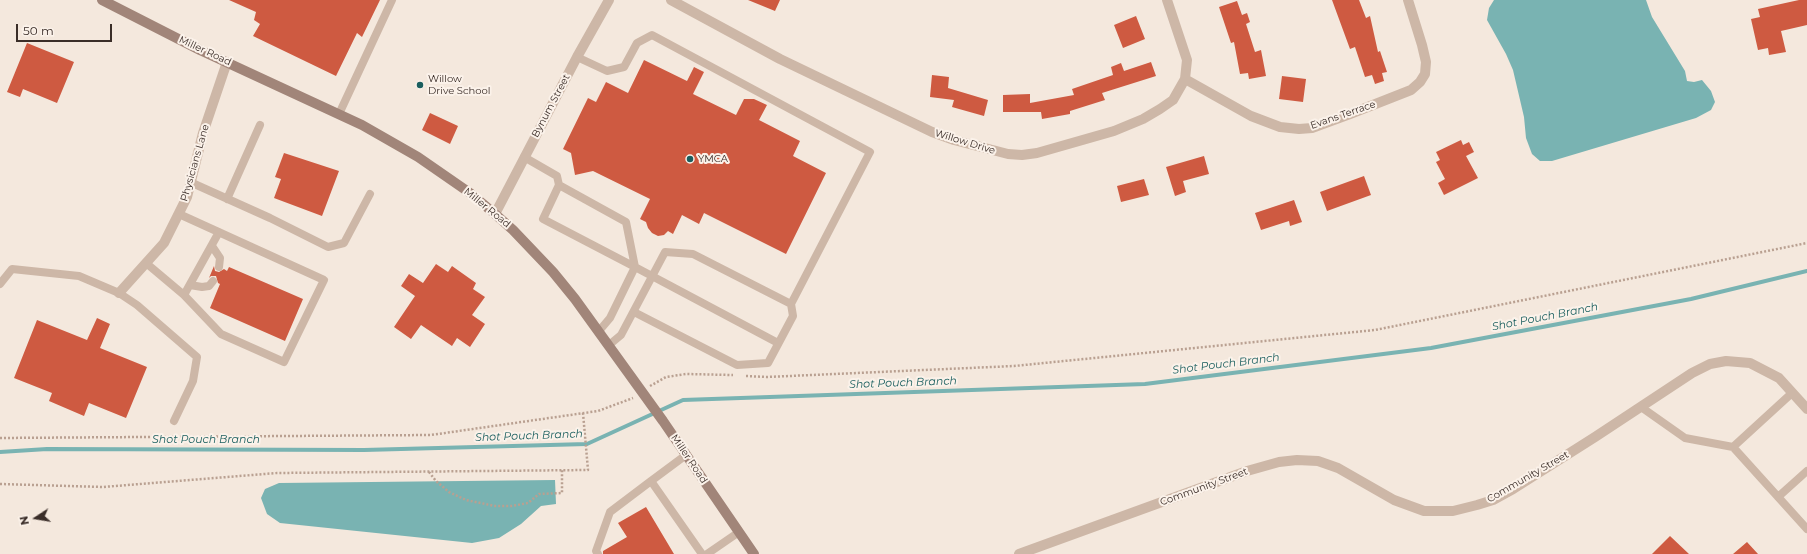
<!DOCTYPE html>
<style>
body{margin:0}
#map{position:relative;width:1807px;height:554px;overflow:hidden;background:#f4e8dd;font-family:Montserrat,sans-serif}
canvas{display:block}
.north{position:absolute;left:16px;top:498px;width:40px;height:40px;-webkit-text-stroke:3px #fbf2ea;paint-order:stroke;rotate:258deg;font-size:11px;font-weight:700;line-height:16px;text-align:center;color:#3a2d28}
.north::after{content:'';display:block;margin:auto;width:14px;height:18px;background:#3a2d28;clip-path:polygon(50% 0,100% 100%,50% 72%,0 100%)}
.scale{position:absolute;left:16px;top:24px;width:96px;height:18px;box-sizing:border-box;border:2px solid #3a2d28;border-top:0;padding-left:5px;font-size:12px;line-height:14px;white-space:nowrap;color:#3a2d28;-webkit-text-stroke:3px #fbf2ea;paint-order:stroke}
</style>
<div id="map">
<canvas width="1807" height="554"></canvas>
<div class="north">N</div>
<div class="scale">50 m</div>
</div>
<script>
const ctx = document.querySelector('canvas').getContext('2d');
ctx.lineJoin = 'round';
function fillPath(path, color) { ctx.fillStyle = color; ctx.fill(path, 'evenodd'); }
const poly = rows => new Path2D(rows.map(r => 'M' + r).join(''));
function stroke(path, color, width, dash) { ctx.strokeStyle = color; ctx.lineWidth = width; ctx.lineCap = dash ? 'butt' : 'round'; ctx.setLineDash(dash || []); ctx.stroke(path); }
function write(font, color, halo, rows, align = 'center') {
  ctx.font = font + ' Montserrat,sans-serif'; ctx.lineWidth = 4; ctx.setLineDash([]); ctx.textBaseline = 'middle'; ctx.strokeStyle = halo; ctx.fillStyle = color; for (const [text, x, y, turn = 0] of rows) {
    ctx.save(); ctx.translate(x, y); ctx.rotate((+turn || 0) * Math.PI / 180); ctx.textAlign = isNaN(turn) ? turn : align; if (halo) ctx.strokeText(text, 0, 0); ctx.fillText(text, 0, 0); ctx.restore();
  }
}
const water = poly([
 [1494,0,1646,0,1652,17,1685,71,1687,81,1694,82,1702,80,1711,91,1715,102,1711,110,1696,118,1552,161,1540,161,1532,154,1526,138,1524,117,1513,70,1506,54,1487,20,1489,8],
 [555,480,556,504,541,506,521,524,499,538,472,543,280,523,267,514,261,498,265,489,279,483]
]);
const stream = poly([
 [0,452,47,449,364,450,587,444,683,400,1145,384,1431,348,1691,299,1807,271]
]);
const building = poly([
 [229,0,380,0,362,37,357,33,336,76,253,36,260,24,254,20,256,12],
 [748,0,780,0,775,11],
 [1332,0,1359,0,1366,18,1370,16,1378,52,1380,51,1387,72,1382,73,1384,81,1375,84,1372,75,1365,77,1355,47,1350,49],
 [1799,0,1807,0,1807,25,1781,31,1786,52,1769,55,1768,48,1758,50,1751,19,1760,17,1758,9],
 [1237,1,1242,15,1247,13,1250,22,1246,24,1255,52,1261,50,1266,76,1249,79,1248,73,1240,74,1234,42,1231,43,1219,7],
 [1136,16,1145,39,1123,48,1114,25],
 [27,43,74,62,57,103,23,89,20,97,7,92],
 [644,60,687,81,694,67,704,72,693,94,736,115,744,99,754,99,767,105,759,120,800,141,793,156,826,173,786,254,704,213,699,224,682,215,673,234,668,231,664,235,658,236,652,233,648,228,646,222,640,219,650,199,593,171,575,175,571,153,563,149,588,98,596,102,606,82,628,93],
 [1151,62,1156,76,1102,93,1105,100,1070,111,1070,114,1042,119,1041,112,1003,112,1003,95,1030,94,1030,103,1074,95,1072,89,1113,75,1111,67,1121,63,1124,71],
 [932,75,949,77,948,88,988,100,984,116,952,107,954,100,930,97],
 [1282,76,1306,79,1303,102,1279,99],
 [430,113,458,126,450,144,422,130],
 [1461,140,1463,145,1469,142,1474,152,1466,156,1478,178,1444,195,1438,183,1445,179,1436,162,1440,160,1436,152],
 [284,153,339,171,322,216,274,198,281,179,275,177],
 [1204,156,1209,174,1183,181,1186,192,1175,196,1166,167],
 [1364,176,1371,195,1327,211,1320,192],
 [1144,179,1149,195,1121,202,1117,186],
 [1294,200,1302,222,1290,226,1289,221,1261,230,1255,213],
 [436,264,448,272,452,266,476,283,473,289,485,297,472,315,485,324,470,347,457,338,452,346,421,325,411,339,394,327,415,296,401,286,409,274,423,283],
 [214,266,215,271,219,272,224,269,227,271,229,267,303,299,285,341,210,308,220,284,218,283,216,276,211,276,209,278],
 [97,318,110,324,100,348,147,367,126,418,89,403,84,416,49,401,52,393,14,378,37,320,87,340],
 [646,507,674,554,603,554,603,551,627,537,618,523],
 [1670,536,1689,554,1652,554],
 [1747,542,1758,554,1733,554]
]);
const path = poly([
 [746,376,767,377,1014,366,1375,330,1807,243],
 [650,386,666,377,686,374,733,375],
 [0,438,431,435,598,411,633,398],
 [429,472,436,481,449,492,466,500,495,506,512,506,528,503,539,494,562,493,562,470],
 [0,484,103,487,277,473,588,470,583,413]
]);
const service = poly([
 [577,57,607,71,624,67,637,43,652,35,870,152,791,304,793,316,768,363,737,365,634,312],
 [339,114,392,0],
 [524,157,557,176,559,185],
 [190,182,270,218,328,247,344,243,370,194],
 [227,199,260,125],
 [212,246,220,258,219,267],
 [146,263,184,295,221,334,284,362,324,280,179,214],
 [0,284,12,269,79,276,119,293,137,305,197,357,193,381,174,421],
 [190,285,202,287,209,286,213,281],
 [184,295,219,232],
 [599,331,610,318,635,267,626,222,559,185,543,219,635,267,778,343],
 [609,345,621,335,665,252,693,254,791,304],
 [1792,393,1733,447,1807,529],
 [1641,407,1685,438,1733,447],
 [651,481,686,455],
 [1778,497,1807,471],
 [598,554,596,551,610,512,651,481,702,554],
 [707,554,739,532]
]);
const minor = poly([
 [671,0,780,59,932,132,954,140,1008,154,1022,155,1037,153,1114,131,1143,119,1160,109,1173,100,1185,79,1187,60,1167,0],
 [1185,79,1251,116,1280,127,1299,129,1312,128,1350,114,1411,90,1420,82,1425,74,1426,62,1422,45,1408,0],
 [495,214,577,57,609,0],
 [119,293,164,243,187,197,203,133,227,62],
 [1019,554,1247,471,1279,462,1297,460,1318,461,1338,468,1394,500,1424,511,1453,511,1477,505,1493,500,1513,489,1595,437,1692,373,1710,364,1726,361,1750,363,1779,378,1807,409]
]);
const secondary = poly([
 [102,0,200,50,362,125,418,157,470,193,495,214,513,230,553,272,575,299,663,421,754,554]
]);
const markers = [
 [420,85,4,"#1a5e5e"],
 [690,159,4,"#1a5e5e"]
];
const streetNames = [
 ["Miller Road",205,51,25],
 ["Bynum Street",551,106,-62],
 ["Evans Terrace",1343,115,-19],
 ["Willow Drive",965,142,17],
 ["Physicians Lane",195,163,-74],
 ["Miller Road",487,208,39],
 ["Miller Road",689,459,56],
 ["Community Street",1528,477,-30],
 ["Community Street",1204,487,-20]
];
const poiNames = [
 ["Willow",428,79],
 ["Drive School",428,91],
 ["YMCA",698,159]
];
const waterNames = [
 ["Shot Pouch Branch",1545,317,-11],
 ["Shot Pouch Branch",1226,364,-7],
 ["Shot Pouch Branch",903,383,-2],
 ["Shot Pouch Branch",529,436,-2],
 ["Shot Pouch Branch",206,440]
];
fillPath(water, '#79b3b2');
stroke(stream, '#79b3b2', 4);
fillPath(building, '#ce5a41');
stroke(path, '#b9a091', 2.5, [2, 2]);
stroke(service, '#cdb7a7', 8);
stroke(minor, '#cdb7a7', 10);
stroke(secondary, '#a18579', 10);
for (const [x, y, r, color] of markers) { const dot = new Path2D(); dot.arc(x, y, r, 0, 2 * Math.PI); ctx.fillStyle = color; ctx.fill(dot); stroke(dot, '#fbf2ea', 1.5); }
write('10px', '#3a2d28', '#fbf2ea', streetNames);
write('10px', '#3a2d28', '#fbf2ea', poiNames, 'left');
write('italic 11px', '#1a5e5e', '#fbf2ea', waterNames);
</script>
